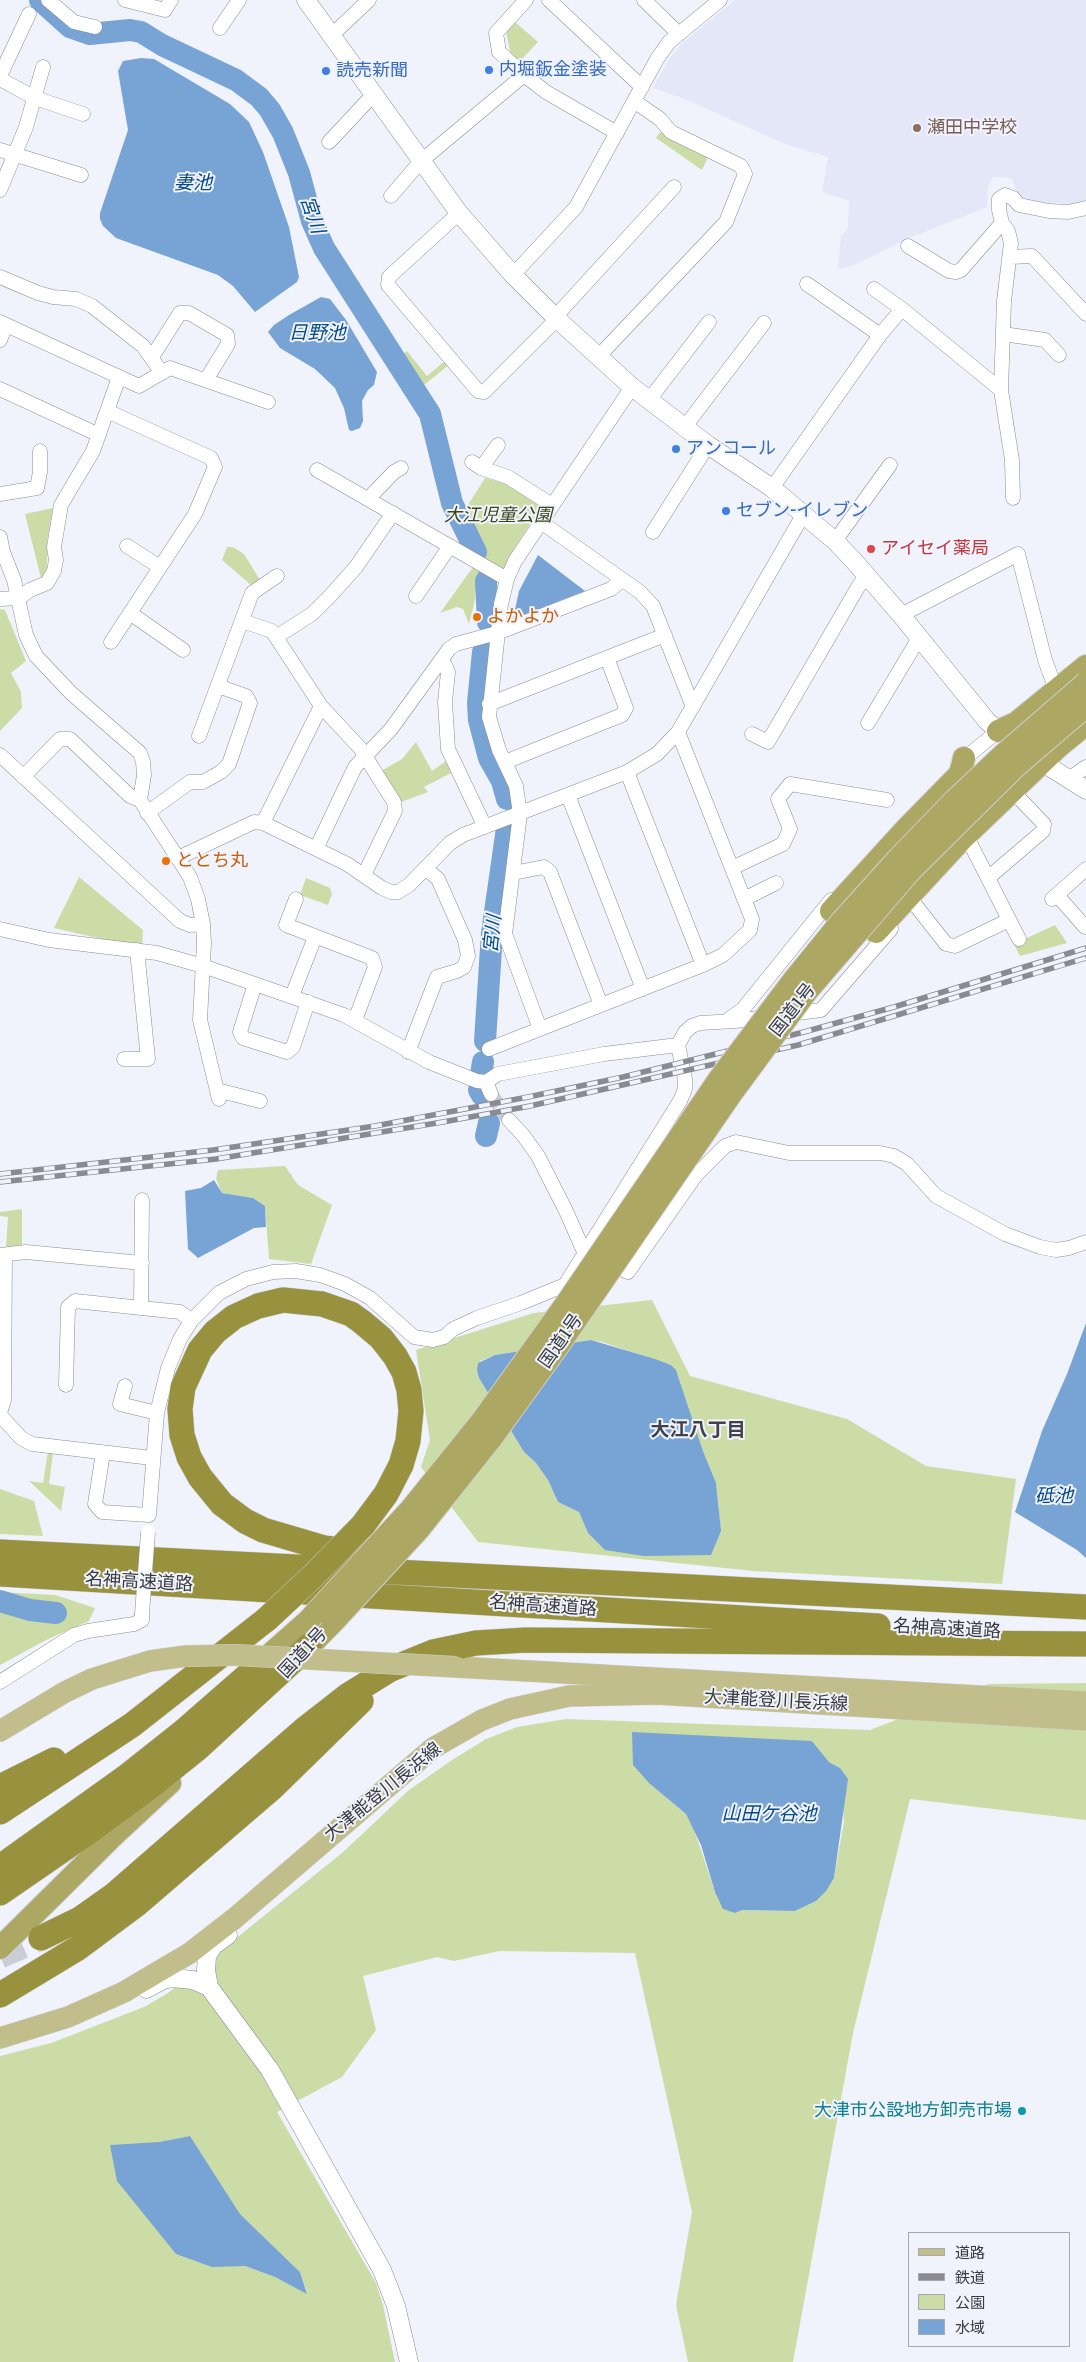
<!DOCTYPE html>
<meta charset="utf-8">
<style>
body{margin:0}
#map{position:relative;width:1086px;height:2362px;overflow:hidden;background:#f0f2fc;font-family:Literata,"Noto Sans JP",serif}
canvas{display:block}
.legend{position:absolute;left:908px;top:2232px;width:162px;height:115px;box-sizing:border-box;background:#f0f2fc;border:1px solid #a7a8b0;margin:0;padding:6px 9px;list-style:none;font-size:15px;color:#393a3e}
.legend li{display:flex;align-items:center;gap:10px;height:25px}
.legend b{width:25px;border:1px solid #a7a8b0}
</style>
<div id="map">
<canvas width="1086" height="2362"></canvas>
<ul class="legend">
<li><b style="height:6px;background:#c1be8b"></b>道路</li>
<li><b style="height:6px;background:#8a8b92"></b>鉄道</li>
<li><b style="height:14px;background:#ccdca7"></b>公園</li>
<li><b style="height:14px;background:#77a4d5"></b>水域</li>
</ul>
</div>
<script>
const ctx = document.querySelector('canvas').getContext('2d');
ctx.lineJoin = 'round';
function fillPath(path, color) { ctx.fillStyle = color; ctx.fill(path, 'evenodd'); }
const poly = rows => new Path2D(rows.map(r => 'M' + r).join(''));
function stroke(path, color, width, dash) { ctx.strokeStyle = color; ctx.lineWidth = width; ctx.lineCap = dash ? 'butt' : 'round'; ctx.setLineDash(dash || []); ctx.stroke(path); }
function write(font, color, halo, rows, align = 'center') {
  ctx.font = font + ' Literata,"Noto Sans JP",serif'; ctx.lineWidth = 4; ctx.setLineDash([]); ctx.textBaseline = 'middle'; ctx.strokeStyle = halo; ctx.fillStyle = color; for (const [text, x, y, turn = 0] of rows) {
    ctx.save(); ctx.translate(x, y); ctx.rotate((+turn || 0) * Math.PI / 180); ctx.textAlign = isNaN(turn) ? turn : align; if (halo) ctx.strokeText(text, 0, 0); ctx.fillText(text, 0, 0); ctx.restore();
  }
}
const built = poly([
 [735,0,1086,0,1086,201,1077,204,1035,202,1019,197,1011,178,993,177,988,186,987,207,909,238,852,266,838,269,841,236,848,228,849,201,822,192,828,157,785,144,685,99,653,88,668,61,681,44]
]);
const green = poly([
 [515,22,538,42,519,62,511,56,506,31],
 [660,132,709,155,702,170,656,138],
 [407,351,427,376,446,360,450,364,419,389,397,360],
 [485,478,507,484,538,502,540,509,508,558,505,569,482,557,463,513],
 [53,508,47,541,47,569,41,578,25,514],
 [227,547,233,547,244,554,260,580,252,586,222,560],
 [473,567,480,571,484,591,475,593,475,600,469,624,463,609,457,607,440,613],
 [0,609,5,610,26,661,11,673,21,692,22,708,0,731],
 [416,742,432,771,446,761,453,772,424,787,428,792,401,802,381,771,402,759],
 [79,877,143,930,142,948,54,928],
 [306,878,330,888,332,894,328,905,300,895],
 [1055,925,1067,943,1020,956,1014,944],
 [285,1166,298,1185,332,1205,311,1264,269,1259,265,1206,253,1198,222,1193,216,1179,218,1170],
 [22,1209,22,1246,6,1247,8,1217,0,1216,0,1212],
 [652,1300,690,1376,847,1419,926,1466,1016,1479,1002,1584,753,1571,478,1542,421,1467,430,1440,416,1350,534,1313],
 [591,1340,602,1342,671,1365,678,1376,703,1451,716,1483,719,1509,711,1555,678,1554,588,1533,579,1512,558,1502,548,1480,536,1463,524,1452,479,1378,480,1361,495,1355],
 [48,1452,53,1453,49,1484,65,1487,61,1511,29,1481,43,1483],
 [0,1489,34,1501,43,1536,0,1534],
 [0,1592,55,1595,95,1608,89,1621,46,1640,0,1665],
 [1086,1683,1086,1820,910,1799,853,2033,793,2362,688,2362,676,2305,692,2212,635,1953,499,1951,454,1961,437,1957,363,1976,376,2030,342,2077,277,2112,376,2283,383,2305,395,2362,0,2362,0,2056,51,2043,144,2007,168,1993,342,1853,409,1790,452,1760,486,1739,517,1727,566,1719,870,1730,988,1684],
 [812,1741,829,1762,840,1768,844,1821,834,1878,816,1901,795,1911,742,1910,715,1892,694,1829,686,1814,666,1797],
 [190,2136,240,2214,300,2272,307,2293,275,2277,245,2266,159,2142]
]);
const water = poly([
 [141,58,154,59,230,104,249,122,263,152,289,227,299,277,297,282,255,312,233,286,218,275,116,238,103,226,100,219,100,213,128,130,118,71,123,61],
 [321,297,330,299,346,320,377,372,374,385,368,390,362,401,363,421,360,428,352,431,349,430,344,408,335,388,315,369,280,348,268,332,274,325,289,315],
 [538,555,585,591,513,619,519,591],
 [214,1180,222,1193,253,1198,265,1206,266,1227,254,1228,198,1258,188,1249,185,1191,201,1188],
 [1086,1323,1086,1558,1077,1550,1015,1512,1042,1431,1067,1374],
 [591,1340,655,1359,671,1365,676,1370,703,1451,716,1483,721,1531,711,1555,644,1556,605,1550,588,1533,579,1512,558,1502,548,1480,536,1463,524,1452,479,1378,477,1370,478,1363,495,1355],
 [632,1732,812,1741,829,1762,840,1768,848,1779,834,1878,826,1891,816,1901,795,1911,742,1910,735,1913,723,1909,715,1892,701,1845,686,1814,649,1783,633,1765],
 [190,2136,240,2214,300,2272,307,2294,275,2277,245,2266,212,2267,176,2254,117,2181,110,2145,159,2142]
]);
const river = poly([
 [40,0,70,27,90,34,130,30,141,32,162,45,236,80,259,97,270,110,283,133,299,173,312,221,324,248,430,414,452,503,476,552],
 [486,581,488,622],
 [483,652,478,703,479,720,489,758,502,781,507,799],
 [485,1041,492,933,507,828],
 [481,1074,483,1062],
 [479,1090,482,1095],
 [486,1136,489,1123],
 [0,1601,30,1610,56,1613]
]);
const minorTunnel = poly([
 [491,1094,509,1120]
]);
const motorwayTunnel = poly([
 [0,1956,41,1938]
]);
const minor = poly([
 [48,0,74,22,95,27],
 [125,0,165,10,171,0],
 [526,0,496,33,499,52,524,75,546,92,617,133],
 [549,0,642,87],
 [644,0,679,34],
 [220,28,239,0],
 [331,36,369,0],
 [0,76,29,14],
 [0,79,35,98,83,114],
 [329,142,373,95],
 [0,150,81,175],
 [0,190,26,127,43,67],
 [391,196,420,162,524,75],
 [459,213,389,277,388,285,478,391,484,392,557,319],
 [908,246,949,271,956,272,961,270,1002,223],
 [1010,257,1032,256,1086,314],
 [513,275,576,207,657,59,669,42,720,0],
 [0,277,38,293,53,297,76,299,92,306,143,346,162,373],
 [807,284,880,335],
 [874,289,902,309],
 [555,317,674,187],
 [0,322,139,386,170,368,268,402],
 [1003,334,1045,340,1059,355],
 [0,340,6,325],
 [152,357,180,313,189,313,227,335,228,344,206,380],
 [598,357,726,222,745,174,741,166,671,132,660,119,634,101],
 [0,389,99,435],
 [649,400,709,322],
 [107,411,211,458,215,467,195,514,111,642],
 [684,428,764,323],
 [472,462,481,468,508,477,552,505],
 [481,468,498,445],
 [317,470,507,579],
 [772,488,880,335,902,309,1001,390],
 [0,494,37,488,40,472,40,451],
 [1013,498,1012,460,1001,390,1004,301,1011,243,1008,231,1002,223,999,210,999,199,1005,195,1013,198,1019,205,1049,211,1068,212,1086,208],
 [368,499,394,472,401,468],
 [541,522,640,592,653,606,693,707],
 [653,532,708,445],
 [0,537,3,552,14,580,26,635,36,656,71,693,140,753,143,762,144,775,140,800,190,877,198,899,203,924,204,943,200,1020,219,1099],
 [835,541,890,465],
 [127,546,160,567],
 [416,596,450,546],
 [0,599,19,598,30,590,47,583,54,571,56,560,54,547,61,505,93,451,119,377],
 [130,613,183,650],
 [901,615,1018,554,1045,660,1056,690],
 [242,621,272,631,321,706,360,748,394,802,395,811,364,875],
 [276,637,312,614,330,596,356,567,393,513],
 [442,659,448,672,445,702,448,749,485,827],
 [489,704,665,635],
 [868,723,919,638],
 [752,734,768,742,858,587,867,575],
 [199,736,252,593,277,576],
 [0,755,180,921,190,925,203,924],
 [505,762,622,715,626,708,607,658],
 [958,764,998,731],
 [627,772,703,965],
 [23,777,60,739,70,739,130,796,140,800],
 [1069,779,1086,767],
 [568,795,643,989],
 [147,813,190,782,203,782,221,772,229,764,250,703,246,696,218,686],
 [263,823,321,706],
 [970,843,1019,939],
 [316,849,355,767,391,729,449,649,456,644,497,633,611,589,622,580],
 [178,858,254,822,263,823,347,864,382,888,391,892,398,892,409,885,450,843,463,835,627,772,657,754,678,732,803,515],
 [732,868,783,844,790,829,778,799,790,784,887,800],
 [513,873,544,867,550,872,601,1005],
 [988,878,1043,831,1044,824,1017,796],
 [1057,895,1085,927],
 [296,899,286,925,372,958,375,967,355,1020],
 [744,899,776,883],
 [1052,899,1086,869],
 [913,902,946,944,955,946,1009,920],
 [0,929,49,940,157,953,203,966,344,1015,429,1062,477,1081,486,1082,498,1074,604,1054,678,1045],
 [255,984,240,1032,243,1038,287,1052,293,1047,308,1002],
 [292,996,315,937],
 [728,1020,743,1009,831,900],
 [540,1029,505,934,520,814,516,786,499,750,489,717,501,604,507,579,515,561,632,387],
 [489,1049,703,965,723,955,750,930,752,919,678,732],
 [408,1052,437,977,457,971,464,967,468,956,465,940,438,879,425,868],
 [124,1059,148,1059,137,950],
 [486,1082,491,1094],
 [217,1090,260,1101],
 [509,1120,523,1135,538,1156,566,1211,585,1254,628,1272,696,1175,725,1146,736,1142,789,1153,880,1153,894,1156,907,1164,936,1196,1005,1234,1040,1247,1056,1250,1069,1248,1086,1242],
 [0,1255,26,1252,142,1263],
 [141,1307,142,1200],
 [66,1385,68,1307,75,1301,180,1312,191,1321],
 [125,1386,120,1404,157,1413],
 [0,1413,4,1400,5,1255],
 [0,1415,21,1438,32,1444,152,1458],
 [103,1453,95,1504,102,1512,149,1515,157,1413,168,1368,180,1339,191,1321,219,1293,246,1279,273,1272,296,1271,320,1275,345,1284,370,1298,414,1337,433,1340,444,1337,453,1329,477,1318,521,1303,565,1285,680,1101,685,1089,685,1079,678,1045,685,1032,692,1026,700,1023,735,1021,821,1010,891,929],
 [0,1682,74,1635,88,1631,134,1624,142,1620,142,1614]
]);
const tertiary = poly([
 [306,0,459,213,513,275,557,319,632,387,708,445,772,488,835,541,854,561,901,615,987,721,1007,738],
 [1032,756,1086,790],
 [228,1935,213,1946,207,1956,206,1970,209,1987,270,2070,382,2270,396,2306,409,2362],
 [146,1989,163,1980,172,1978,193,1980,209,1987]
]);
const primary = poly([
 [456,1667,1086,1702],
 [0,1731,65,1692,92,1679,150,1661,186,1656],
 [0,2038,68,2017,124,1992,190,1953,235,1918,433,1748,482,1720,510,1709,569,1696,657,1694,1086,1720]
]);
const trunk = poly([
 [998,731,1016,723,1086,666],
 [831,911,906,829,960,774,964,758],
 [876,932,962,839,1058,747,1086,724],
 [296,1660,333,1622],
 [258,1665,308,1621],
 [0,1948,113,1836,170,1783]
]);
const motorway = poly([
 [363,1525,386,1494,401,1465,408,1441,411,1411,409,1390,404,1372,395,1356,381,1338,362,1322,351,1314,322,1304,283,1300,258,1306,234,1317,215,1332,200,1350,183,1387,180,1409,182,1435,189,1457,200,1477,222,1504,245,1521,263,1530,324,1548,390,1556],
 [0,1552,1086,1607],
 [0,1574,878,1626],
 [0,1787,54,1760],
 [0,1812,132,1725,267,1619],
 [0,1867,126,1777,184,1731,263,1662],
 [0,1893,90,1831,147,1789,198,1748,309,1646],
 [41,1938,80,1919,114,1895,306,1728,347,1696,389,1670,433,1652,476,1643,526,1640,1086,1644],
 [0,1995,78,1948,137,1904,272,1788,361,1701]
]);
const rail = poly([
 [0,1174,213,1150,375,1126,528,1097,623,1077,804,1032,894,1007,1086,948],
 [0,1182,216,1159,443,1122,530,1106,798,1045,1086,958]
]);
const minorBridge = poly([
 [142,1614,148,1532]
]);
const primaryBridge = poly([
 [186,1656,236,1655,456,1667]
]);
const trunkBridge = poly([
 [308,1621,411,1509,482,1421,566,1304,720,1078,793,981,841,922,897,860,955,800,1004,754,1086,683],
 [333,1622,419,1529,490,1440,558,1346,731,1094,807,991,910,871,1015,767,1086,706]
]);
const motorwayBridge = poly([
 [267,1619,313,1576,363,1525]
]);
const markers = [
 [489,70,5,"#3f7fe0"],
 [326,71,5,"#3f7fe0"],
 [917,128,5,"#8d6e63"],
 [676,449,5,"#3f7fe0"],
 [726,511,5,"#3f7fe0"],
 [871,549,5,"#e0444e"],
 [477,617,5,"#e8710a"],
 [166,861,5,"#e8710a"],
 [1022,2111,5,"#0f9aa8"]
];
const shopNames = [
 ["内堀鈑金塗装",499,70],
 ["読売新聞",336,71],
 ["アンコール",686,449],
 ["セブン-イレブン",736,511]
];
const educationNames = [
 ["瀬田中学校",927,128]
];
const parkNames = [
 ["大江児童公園",498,516]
];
const healthNames = [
 ["アイセイ薬局",881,549]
];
const foodNames = [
 ["よかよか",487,617],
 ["ととち丸",176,861]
];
const streetNames = [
 ["国道1号",793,1010,-52],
 ["国道1号",561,1341,-55],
 ["名神高速道路",139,1582,3],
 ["名神高速道路",543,1606,4],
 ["名神高速道路",947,1629,3],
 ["国道1号",303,1653,-47],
 ["大津能登川長浜線",776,1701,3],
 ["大津能登川長浜線",383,1792,-39]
];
const cultureNames = [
 ["大津市公設地方卸売市場",1012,2111]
];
const waterNames = [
 ["妻池",193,183],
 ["宮川",312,215,71],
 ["日野池",317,333],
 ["宮川",493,934,-84],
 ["砥池",1054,1496],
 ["山田ケ谷池",769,1814]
];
const neighbourhoodNames = [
 ["大江八丁目",698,1430]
];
fillPath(built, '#e4e7f8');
fillPath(green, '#ccdca7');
fillPath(water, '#77a4d5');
stroke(river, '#77a4d5', 22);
stroke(minorTunnel, '#cbcdd6', 14, [14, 7]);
stroke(motorwayTunnel, '#cbcdd6', 25, [25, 12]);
stroke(minor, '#8b8d96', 15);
stroke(tertiary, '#8b8d96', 19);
stroke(primary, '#cfd0d1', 22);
stroke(trunk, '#cfd0d1', 24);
stroke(motorway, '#cfd0d1', 26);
stroke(minor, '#fff', 14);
stroke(tertiary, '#fff', 18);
stroke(primary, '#c1be8b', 21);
stroke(trunk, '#aca864', 22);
stroke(motorway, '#98923e', 25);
stroke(rail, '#8a8b92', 5.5);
stroke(rail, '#f0f2fc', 4, [11]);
stroke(minorBridge, '#8b8d96', 15, []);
stroke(primaryBridge, '#cfd0d1', 22, []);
stroke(trunkBridge, '#cfd0d1', 24, []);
stroke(motorwayBridge, '#cfd0d1', 26, []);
stroke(minorBridge, '#fff', 14);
stroke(primaryBridge, '#c1be8b', 21);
stroke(trunkBridge, '#aca864', 22);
stroke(motorwayBridge, '#98923e', 25);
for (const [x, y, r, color] of markers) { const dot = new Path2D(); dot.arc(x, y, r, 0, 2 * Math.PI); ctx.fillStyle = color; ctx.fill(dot); stroke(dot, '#f0f2fc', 2); }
write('18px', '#366cbe', '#f0f2fc', shopNames, 'left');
write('18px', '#785e54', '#f0f2fc', educationNames, 'left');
write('italic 18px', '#3a4617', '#f0f2fc', parkNames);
write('18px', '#be3a42', '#f0f2fc', healthNames, 'left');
write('18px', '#c56008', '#f0f2fc', foodNames, 'left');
write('18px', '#393a3e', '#f0f2fc', streetNames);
write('18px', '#0d838f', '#f0f2fc', cultureNames, 'right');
write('italic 19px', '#054b87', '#f0f2fc', waterNames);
write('bold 19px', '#404149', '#f0f2fc', neighbourhoodNames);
</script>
